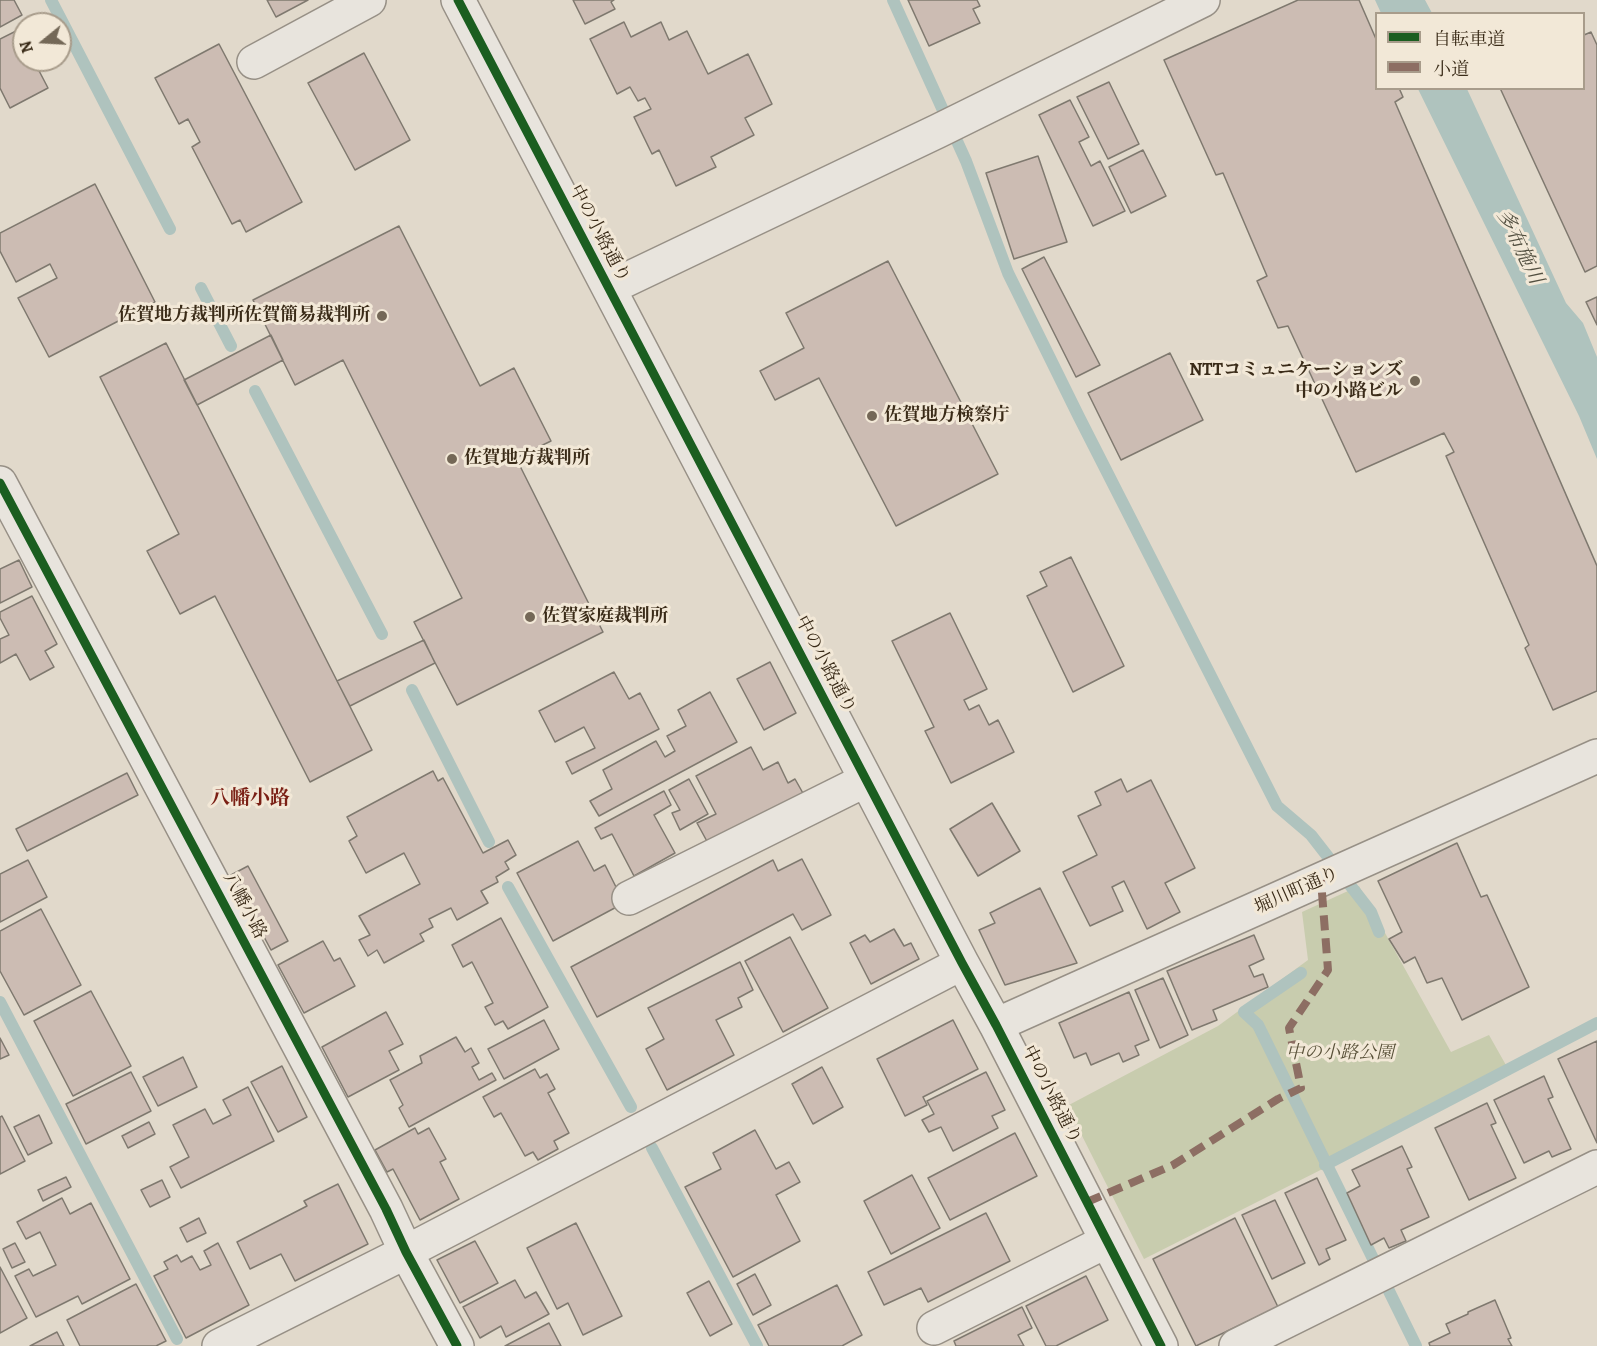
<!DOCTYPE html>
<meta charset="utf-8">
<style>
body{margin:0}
#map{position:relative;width:1597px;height:1346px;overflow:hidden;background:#e1d9cb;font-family:Alegreya,"Noto Serif JP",serif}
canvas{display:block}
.legend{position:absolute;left:1375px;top:12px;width:210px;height:78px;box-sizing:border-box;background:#f2e8d7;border:2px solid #a89c8b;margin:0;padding:8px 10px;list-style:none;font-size:18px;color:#3a2b18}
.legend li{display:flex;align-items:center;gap:12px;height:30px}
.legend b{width:30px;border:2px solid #a89c8b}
.north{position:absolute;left:12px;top:12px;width:60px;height:60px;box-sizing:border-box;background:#f2e8d7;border:2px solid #a89c8b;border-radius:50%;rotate:252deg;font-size:16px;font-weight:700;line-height:24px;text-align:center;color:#3a2b18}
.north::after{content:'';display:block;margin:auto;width:21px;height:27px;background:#746857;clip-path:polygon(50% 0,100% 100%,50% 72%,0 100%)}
</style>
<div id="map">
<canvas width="1597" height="1346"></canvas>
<ul class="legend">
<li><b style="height:8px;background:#1b5e20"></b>自転車道</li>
<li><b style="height:8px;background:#8d6e63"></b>小道</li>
</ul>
<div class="north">N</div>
</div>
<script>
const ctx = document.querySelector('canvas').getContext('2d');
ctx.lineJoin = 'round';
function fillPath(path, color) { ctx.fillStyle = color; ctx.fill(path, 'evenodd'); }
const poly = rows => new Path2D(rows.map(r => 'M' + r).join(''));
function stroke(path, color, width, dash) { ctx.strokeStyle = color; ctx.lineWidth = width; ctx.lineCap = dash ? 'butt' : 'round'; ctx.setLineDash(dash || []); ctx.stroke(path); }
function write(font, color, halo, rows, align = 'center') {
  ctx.font = font + ' Alegreya,"Noto Serif JP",serif'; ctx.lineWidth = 6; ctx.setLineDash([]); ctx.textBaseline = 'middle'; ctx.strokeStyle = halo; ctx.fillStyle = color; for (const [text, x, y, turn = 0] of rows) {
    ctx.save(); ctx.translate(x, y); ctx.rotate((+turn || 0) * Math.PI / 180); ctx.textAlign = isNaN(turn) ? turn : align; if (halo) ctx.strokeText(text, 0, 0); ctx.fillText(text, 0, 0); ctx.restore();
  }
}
const green = poly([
 [1359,886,1451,1052,1489,1035,1511,1074,1144,1259,1067,1106,1218,1026,1308,960,1302,912]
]);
const water = poly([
 [1375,0,1425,0,1432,13,1381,13],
 [1418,89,1467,89,1566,303,1583,323,1597,357,1597,459,1579,416]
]);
const stream = poly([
 [51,0,170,229],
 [893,0,966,161,1008,273,1079,417,1277,806,1311,835,1371,912,1379,932],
 [201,288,231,346],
 [255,391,382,634],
 [412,690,489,842],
 [508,887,631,1107],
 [1301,973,1244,1012,1258,1025,1416,1346],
 [0,1002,177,1339],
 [652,1148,757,1346],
 [1325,1165,1597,1023]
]);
const building = poly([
 [0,0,14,0,22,15,0,27,0,0],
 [267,0,308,0,276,17,267,0],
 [573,0,614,0,611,2,615,9,585,24,573,0],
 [908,0,977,0,980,6,973,9,980,23,929,46,908,0],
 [1298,0,1359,0,1376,39,1376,88,1399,88,1403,97,1395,102,1597,566,1597,691,1553,710,1525,648,1529,645,1446,456,1454,452,1444,433,1356,472,1288,326,1278,328,1257,281,1267,276,1223,173,1216,175,1164,60,1298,0],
 [46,15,51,24,29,24,46,15],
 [624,22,631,37,661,22,669,40,687,31,708,74,748,54,772,104,745,118,754,135,711,157,716,167,676,186,659,150,652,154,634,117,651,109,645,98,638,101,630,87,617,94,590,39,624,22],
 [24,27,24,60,46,60,36,65,48,88,10,108,0,88,0,39,24,27],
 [1591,32,1597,45,1597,266,1585,272,1500,88,1584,88,1584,35,1591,32],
 [219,44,302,202,246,232,240,220,232,224,192,147,200,142,188,119,179,124,155,78,219,44],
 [364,53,410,140,355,170,308,83,364,53],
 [1109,82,1139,144,1108,159,1077,97,1109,82],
 [1070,100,1089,137,1079,142,1091,166,1100,161,1125,211,1093,226,1039,115,1070,100],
 [1143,150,1166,196,1131,213,1109,167,1143,150],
 [1038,156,1067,242,1014,259,986,173,1038,156],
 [95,184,155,302,49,357,18,298,57,278,50,264,16,282,0,251,0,233,95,184],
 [399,226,480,386,514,368,551,441,516,458,603,632,457,705,414,622,462,598,343,360,295,385,253,300,399,226],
 [1044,257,1100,365,1076,377,1022,269,1044,257],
 [888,261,998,474,896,526,819,378,775,400,760,371,804,348,786,313,888,261],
 [1597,297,1597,325,1586,302,1597,297],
 [271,335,283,360,197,405,184,380,271,335],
 [166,343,372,750,310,782,215,596,180,614,147,551,179,534,100,377,166,343],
 [1170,353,1203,420,1121,460,1088,393,1170,353],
 [1071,557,1124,666,1073,692,1027,596,1047,586,1040,572,1071,557],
 [19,560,32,587,0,603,0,569,19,560],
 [32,596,57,644,45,651,54,667,30,680,16,654,0,663,0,639,9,635,0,618,0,612,32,596],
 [950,613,987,689,964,700,969,710,979,705,989,725,998,720,1014,752,951,783,925,731,934,727,892,641,950,613],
 [424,640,435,663,350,706,337,681,424,640],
 [770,662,796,713,764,730,737,679,770,662],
 [614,672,629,699,640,693,659,729,572,774,566,762,595,748,584,727,555,742,539,711,614,672],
 [710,692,737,742,599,816,590,801,612,789,603,770,656,741,665,757,675,751,667,736,686,726,678,710,710,692],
 [751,747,763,770,778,762,788,783,795,779,804,795,709,845,697,823,716,814,696,776,751,747],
 [433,771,438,781,443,778,483,853,508,840,516,855,505,862,509,869,496,877,498,882,481,891,488,903,457,920,451,908,429,919,433,927,420,934,424,941,384,963,377,950,368,956,359,940,370,935,359,916,420,884,404,853,366,873,349,841,357,836,347,817,433,771],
 [127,773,138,795,27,851,16,829,127,773],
 [689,779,708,814,680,830,672,813,680,810,669,790,689,779],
 [1121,779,1127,792,1151,780,1195,868,1165,883,1180,912,1147,929,1124,881,1112,887,1123,911,1090,926,1063,872,1097,855,1078,816,1101,805,1095,792,1121,779],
 [664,791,671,805,654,815,675,853,634,876,612,834,601,839,595,828,664,791],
 [992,803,1020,851,978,876,950,829,992,803],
 [578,841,594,871,605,865,624,903,553,941,517,873,578,841],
 [1457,843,1481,897,1487,895,1529,987,1462,1020,1442,978,1427,983,1415,957,1404,963,1389,939,1402,932,1378,881,1457,843],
 [802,859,831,915,802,930,793,914,597,1017,571,967,773,860,778,871,802,859],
 [28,860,47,897,0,922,0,874,28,860],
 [248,866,288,941,271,950,231,875,248,866],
 [1040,888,1077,963,1005,985,979,930,995,923,990,913,1040,888],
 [41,909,81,985,24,1015,0,971,0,931,41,909],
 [501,918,548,1007,508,1029,503,1021,495,1025,485,1007,493,1003,472,962,463,967,452,945,501,918],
 [894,929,904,946,911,943,919,959,871,984,850,943,865,935,870,942,894,929],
 [1254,935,1264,959,1249,966,1254,977,1263,974,1268,987,1213,1010,1217,1020,1192,1030,1167,971,1254,935],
 [790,937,828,1008,783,1032,745,961,790,937],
 [323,941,334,961,340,958,355,986,304,1013,278,965,323,941],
 [740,962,753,990,738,998,742,1007,716,1020,734,1055,667,1090,646,1049,664,1039,648,1008,740,962],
 [1163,978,1188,1035,1160,1048,1135,990,1163,978],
 [91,991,131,1066,73,1096,34,1021,91,991],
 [1129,992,1149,1040,1135,1046,1139,1055,1123,1062,1119,1053,1091,1065,1086,1053,1074,1058,1059,1023,1129,992],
 [386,1012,403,1044,389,1051,399,1070,348,1097,322,1047,386,1012],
 [544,1020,559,1049,504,1079,488,1049,544,1020],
 [953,1020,978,1069,923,1097,927,1105,905,1116,877,1059,953,1020],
 [456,1037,465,1052,471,1048,479,1063,472,1067,479,1080,492,1073,496,1080,409,1127,399,1108,403,1105,390,1080,422,1063,420,1056,456,1037],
 [0,1038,9,1055,0,1059,0,1038],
 [1597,1041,1597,1143,1558,1059,1597,1041],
 [183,1057,197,1087,158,1106,143,1077,183,1057],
 [282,1066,307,1117,278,1132,251,1082,282,1066],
 [822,1067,843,1107,813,1124,792,1084,822,1067],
 [535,1069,540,1078,547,1074,555,1089,548,1093,569,1133,554,1141,558,1149,538,1160,533,1152,525,1156,501,1113,494,1117,483,1097,535,1069],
 [131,1072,151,1111,86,1144,66,1104,131,1072],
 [986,1072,1005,1110,992,1116,998,1128,953,1151,941,1127,929,1132,922,1120,934,1114,927,1101,986,1072],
 [1544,1076,1553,1097,1548,1099,1571,1149,1552,1157,1549,1151,1524,1163,1494,1100,1544,1076],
 [248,1087,274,1141,181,1188,170,1167,189,1157,173,1125,205,1109,213,1124,231,1115,223,1100,248,1087],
 [1487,1103,1496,1123,1491,1125,1516,1178,1469,1200,1435,1128,1487,1103],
 [39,1115,52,1143,28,1155,14,1127,39,1115],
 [2,1116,25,1161,0,1174,0,1117,2,1116],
 [149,1122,155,1134,128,1148,122,1136,149,1122],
 [415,1128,418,1134,429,1128,446,1159,440,1162,459,1199,420,1220,393,1169,387,1172,375,1150,415,1128],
 [755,1130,776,1169,789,1162,800,1182,776,1195,800,1241,733,1277,685,1187,721,1169,713,1153,755,1130],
 [1015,1133,1037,1176,950,1220,928,1178,1015,1133],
 [1402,1146,1412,1167,1407,1169,1429,1217,1401,1230,1406,1241,1389,1248,1384,1238,1371,1245,1347,1193,1360,1186,1352,1170,1402,1146],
 [912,1175,940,1228,891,1254,864,1201,912,1175],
 [66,1177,71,1187,43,1201,38,1190,66,1177],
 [1317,1178,1346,1240,1326,1249,1330,1259,1319,1265,1285,1193,1317,1178],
 [162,1180,170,1197,150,1207,141,1190,162,1180],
 [338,1184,368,1244,295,1281,281,1254,250,1269,237,1242,307,1206,304,1201,338,1184],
 [62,1198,70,1214,91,1203,130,1279,82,1304,78,1296,36,1317,15,1276,29,1269,33,1276,56,1265,40,1232,26,1239,17,1222,62,1198],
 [1275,1200,1305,1263,1272,1279,1242,1215,1275,1200],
 [986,1213,1010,1261,928,1302,921,1288,884,1305,868,1272,986,1213],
 [199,1218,206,1233,187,1242,180,1228,199,1218],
 [1235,1218,1278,1307,1196,1346,1153,1259,1235,1218],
 [576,1223,622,1316,583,1335,568,1303,557,1309,527,1248,576,1223],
 [475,1241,498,1283,460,1303,437,1260,475,1241],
 [15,1243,25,1262,12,1268,3,1249,15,1243],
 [218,1243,249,1305,186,1338,154,1276,168,1269,164,1262,177,1255,181,1262,192,1256,200,1270,211,1265,204,1251,218,1243],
 [0,1267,27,1318,0,1333,0,1267],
 [755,1274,771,1305,753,1315,737,1284,755,1274],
 [1086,1276,1108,1320,1056,1346,1046,1346,1026,1306,1086,1276],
 [515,1280,525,1298,536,1292,549,1314,506,1337,501,1326,480,1338,463,1307,515,1280],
 [709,1281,732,1324,710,1336,687,1293,709,1281],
 [136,1284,166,1341,156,1346,80,1346,67,1320,136,1284],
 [837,1285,862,1335,842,1346,769,1346,758,1325,837,1285],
 [1495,1300,1511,1338,1508,1339,1512,1346,1430,1346,1429,1343,1450,1333,1446,1324,1468,1314,1468,1312,1495,1300],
 [1022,1307,1032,1328,1018,1335,1024,1346,956,1346,954,1341,1022,1307],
 [549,1323,561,1346,505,1346,549,1323],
 [57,1332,64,1346,30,1346,57,1332]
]);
const minor = poly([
 [458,0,962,963,996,1025,1161,1346],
 [254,62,369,0],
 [609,288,938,131,1203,0],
 [0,483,386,1209,406,1252,457,1346],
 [629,898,866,780],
 [996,1025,1597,756],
 [934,1328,1107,1241],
 [219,1346,406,1252,962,963],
 [1236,1346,1597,1167]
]);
const quiet = poly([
 [1087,1202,1173,1165,1278,1099,1301,1088,1289,1028,1328,970,1321,880]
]);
const cycleway = poly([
 [458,0,962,963,996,1025,1161,1346],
 [0,483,386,1209,406,1252,457,1346]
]);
const markers = [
 [382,316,6,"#746857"],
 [1415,381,6,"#746857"],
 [872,416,6,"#746857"],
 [452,459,6,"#746857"],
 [530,617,6,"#746857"]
];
const streetNames = [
 ["中の小路通り",599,234,62],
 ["中の小路通り",825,665,62],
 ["堀川町通り",1297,891,-24],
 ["八幡小路",244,906,62],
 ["中の小路通り",1051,1095,63]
];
const poiNames = [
 ["佐賀地方裁判所佐賀簡易裁判所",370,316,"right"],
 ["NTTコミュニケーションズ",1403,371,"right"],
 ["中の小路ビル",1403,392,"right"],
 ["佐賀地方検察庁",884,416],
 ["佐賀地方裁判所",464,459],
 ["佐賀家庭裁判所",542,617]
];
const parkNames = [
 ["中の小路公園",1340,1054]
];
const waterNames = [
 ["多布施川",1519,247,64]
];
const neighbourhoodNames = [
 ["八幡小路",250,799]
];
fillPath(green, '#c8ccae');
fillPath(water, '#afc3be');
stroke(stream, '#afc3be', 12);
fillPath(building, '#ccbcb3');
stroke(building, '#7f796f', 1.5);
stroke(minor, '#979086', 36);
stroke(minor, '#e8e4dd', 33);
stroke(quiet, '#8d6e63', 8, [15, 8]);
stroke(cycleway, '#1b5e20', 9);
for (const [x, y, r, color] of markers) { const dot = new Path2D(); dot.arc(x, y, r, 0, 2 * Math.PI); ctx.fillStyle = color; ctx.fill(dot); stroke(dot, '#f2e8d7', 2); }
write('18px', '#3a2b18', '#f2e8d7', streetNames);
write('bold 18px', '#3a2b18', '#f2e8d7', poiNames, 'left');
write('italic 18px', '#585038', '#f2e8d7', parkNames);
write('italic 20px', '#524f40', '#f2e8d7', waterNames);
write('bold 20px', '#7a1f14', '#f2e8d7', neighbourhoodNames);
</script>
